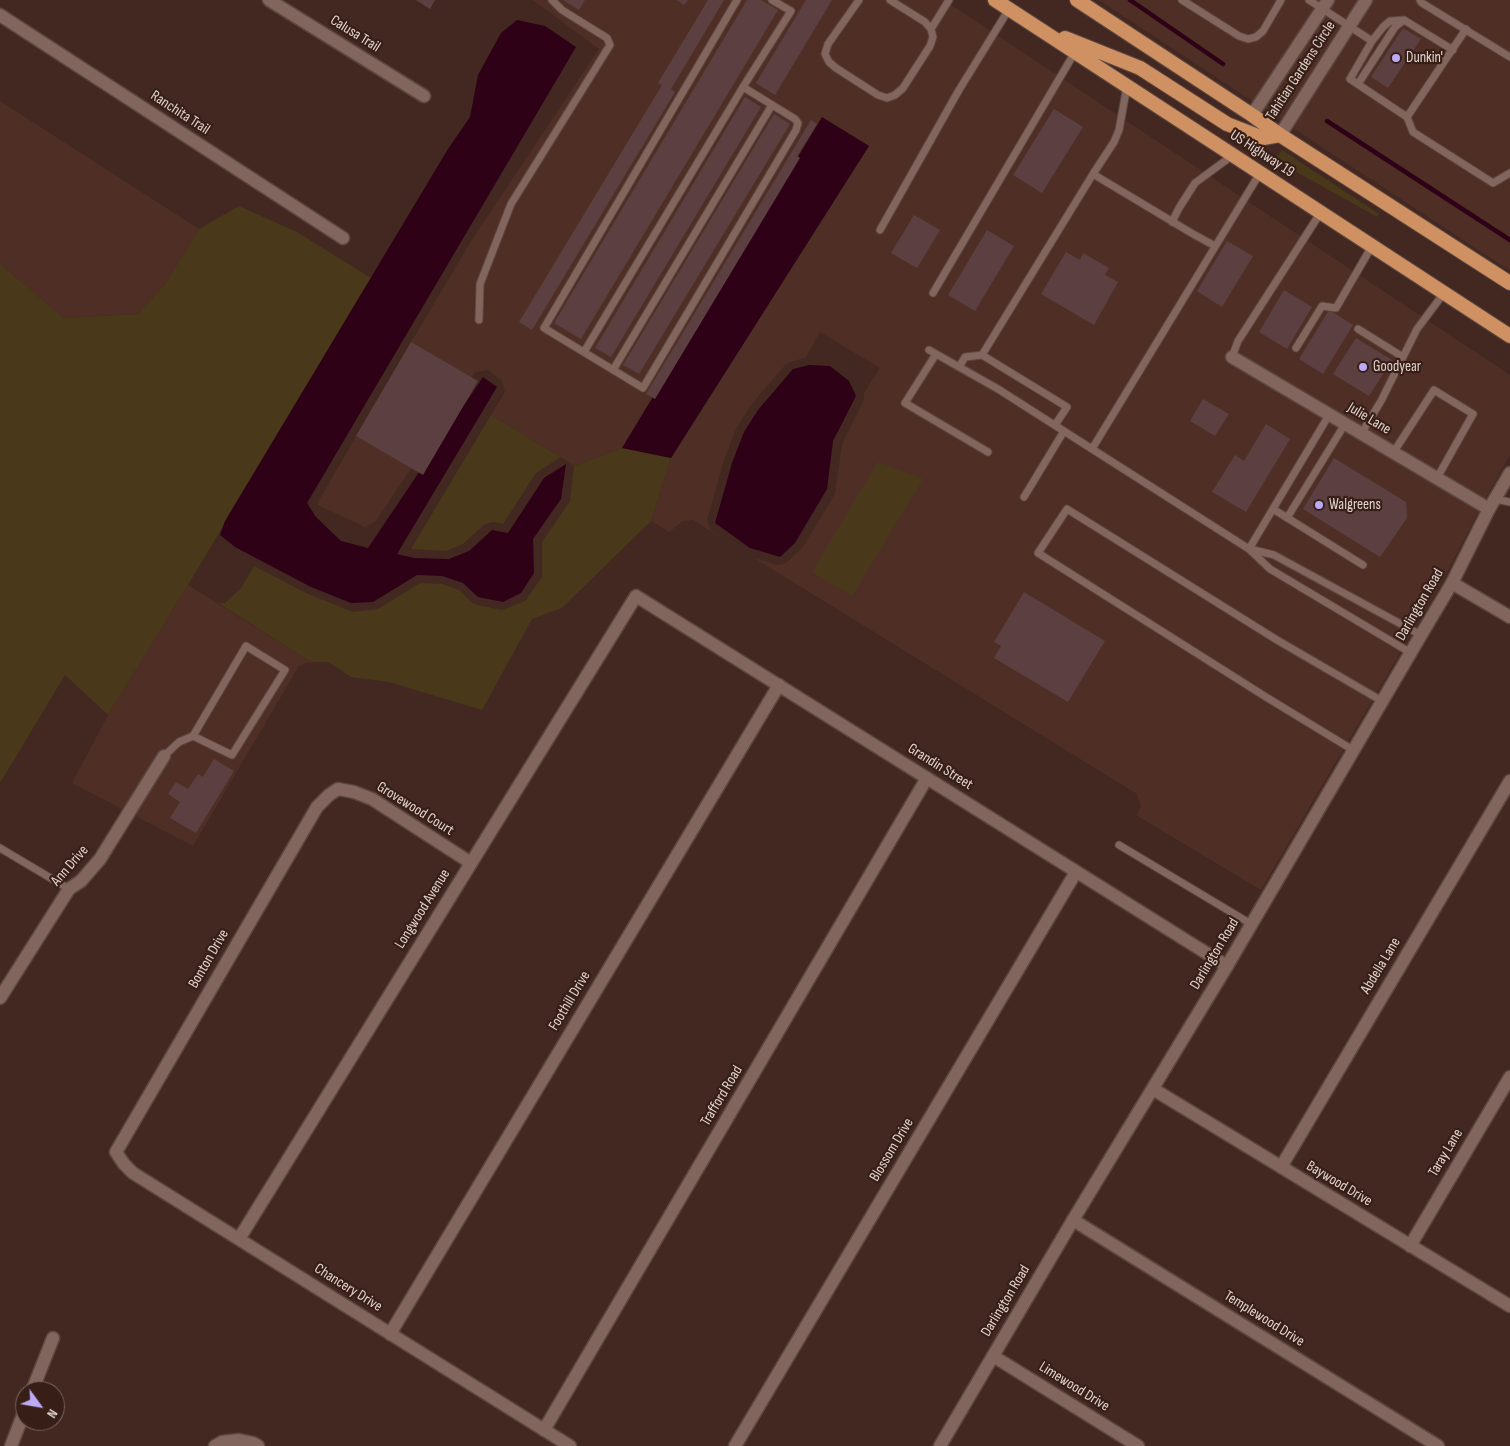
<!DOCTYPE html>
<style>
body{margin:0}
#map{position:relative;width:1510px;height:1446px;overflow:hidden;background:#422821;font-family:"Sofia Sans Condensed",sans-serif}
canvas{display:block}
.north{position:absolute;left:15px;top:1381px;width:50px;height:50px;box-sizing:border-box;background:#371f17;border:1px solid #7b665f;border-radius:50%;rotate:122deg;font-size:14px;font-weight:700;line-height:20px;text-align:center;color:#e2d1cc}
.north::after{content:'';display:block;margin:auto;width:18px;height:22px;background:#bcaaf6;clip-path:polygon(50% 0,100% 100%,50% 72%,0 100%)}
</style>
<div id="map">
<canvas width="1510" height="1446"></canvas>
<div class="north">N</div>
</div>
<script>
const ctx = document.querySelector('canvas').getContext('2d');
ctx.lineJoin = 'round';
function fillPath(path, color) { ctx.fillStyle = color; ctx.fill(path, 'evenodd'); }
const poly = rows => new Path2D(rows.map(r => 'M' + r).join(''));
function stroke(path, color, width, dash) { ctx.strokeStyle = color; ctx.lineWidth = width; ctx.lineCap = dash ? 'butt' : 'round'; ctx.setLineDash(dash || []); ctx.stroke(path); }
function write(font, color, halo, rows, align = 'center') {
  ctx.font = font + ' "Sofia Sans Condensed",sans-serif'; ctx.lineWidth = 4.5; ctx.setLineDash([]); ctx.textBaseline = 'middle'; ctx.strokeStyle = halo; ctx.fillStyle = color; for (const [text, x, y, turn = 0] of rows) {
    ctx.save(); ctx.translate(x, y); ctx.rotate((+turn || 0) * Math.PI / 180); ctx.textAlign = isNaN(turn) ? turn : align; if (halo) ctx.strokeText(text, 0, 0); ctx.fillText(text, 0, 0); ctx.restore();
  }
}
const built = poly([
 [533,0,944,0,1510,375,1510,455,1482,505,1444,578,1261,890,1136,815,1141,806,1137,794,754,558,778,565,786,563,803,547,835,494,842,444,864,400,864,393,880,368,820,332,806,357,786,364,751,405,736,429,724,460,707,520,710,529,724,539,693,520,683,521,669,532,651,521,671,458,869,146,822,118,622,448,575,466,491,415,505,392,502,381,488,370,475,372,376,521,365,527,318,505,317,504,370,412,471,241,599,49],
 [1099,0,1510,0,1510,270,1501,265],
 [0,101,199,229,165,284,138,314,64,318,0,264],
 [188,585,311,662,305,663,299,666,193,846,72,783,108,715]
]);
const green = poly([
 [1282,150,1379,214,1377,217,1275,160],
 [239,206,297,232,371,278,188,585,108,715,65,675,0,783,0,264,64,318,138,314,165,284,199,229],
 [491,415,575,466,622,448,671,458,651,521,562,608,532,619,482,710,389,682,351,677,328,662,311,662,218,603,225,603,241,588,254,566,308,594,353,612,378,609,420,583,442,584,459,590,472,603,478,605,502,610,525,601,542,577,542,542,570,501,574,466,561,457,536,473,503,524,493,522,485,524,463,544,446,551,411,549],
 [878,462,923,479,852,596,812,572]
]);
const water = poly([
 [517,20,545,26,576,47,307,503,316,517,341,541,368,548,483,377,497,387,397,554,414,558,449,559,469,551,492,530,508,533,544,478,566,464,561,499,533,539,534,573,521,593,503,602,478,597,463,583,442,576,417,575,373,602,351,603,311,587,235,547,220,535,225,521,448,149,470,117,478,75,501,33],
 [822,117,869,146,671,458,622,448],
 [809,365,830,366,849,381,856,396,833,441,827,489,795,543,780,557,750,548,715,523,732,463,744,432,758,410,793,369]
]);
const stream = poly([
 [1130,0,1223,64],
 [1327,121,1510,240]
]);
const building = poly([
 [416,0,435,0,430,9],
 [563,0,585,0,579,10],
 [677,0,688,0,684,5],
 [708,0,724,0,671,89,675,92,532,330,519,322,662,85,658,83],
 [747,0,761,0,778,10,581,339,554,323],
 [806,0,832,0,775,95,756,83],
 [1403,28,1421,39,1388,88,1371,77],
 [745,97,761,107,611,357,595,348],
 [1054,109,1083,127,1042,193,1013,175],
 [774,114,790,124,639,374,623,365],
 [811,120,817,124,797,156,800,158,655,399,646,394],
 [914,215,940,230,917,268,891,253],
 [987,230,1014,246,975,311,948,295],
 [1227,241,1253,256,1222,307,1197,291],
 [1066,252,1080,260,1083,253,1109,268,1105,275,1118,282,1094,325,1041,294],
 [1284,290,1312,307,1287,349,1259,332],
 [1329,310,1353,325,1323,374,1299,359],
 [1356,338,1392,360,1369,396,1333,374],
 [411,342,478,381,423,475,356,436],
 [1203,399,1229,414,1215,436,1190,421],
 [1266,424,1290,439,1246,512,1212,492,1235,455,1244,461],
 [1334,458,1406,502,1407,518,1380,557,1303,509],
 [1024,592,1105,641,1068,702,994,658,1001,646,994,642],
 [214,759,234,771,196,833,170,818,180,802,168,794,176,782,188,789,198,774,203,777]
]);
const service = poly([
 [737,0,544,328,643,388,796,130,798,123,795,119,743,87,791,11,772,0],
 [859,0,828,44,825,54,829,62,836,68,878,95,887,98,895,95,903,88,930,46,933,37,931,29,925,22,890,0],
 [1182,0,1239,36,1248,39,1256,37,1263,31,1281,0],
 [1309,0,1372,41],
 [1420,0,1422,3,1510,57],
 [1404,20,1390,21,1383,27,1372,41,1350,79,1407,117,1413,132,1493,183,1510,173],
 [931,29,949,0],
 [1358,84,1395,27,1404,20,1453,50],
 [1407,117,1466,29],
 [1260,173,1092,449,1249,549,1270,569,1411,653],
 [1093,174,1193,234,1215,246],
 [1172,222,1179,208,1195,183,1233,155],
 [880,230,959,90,1009,9],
 [933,293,1075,52],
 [479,320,480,284,511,204,610,45,607,38,562,10,552,0],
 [1358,329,1403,357],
 [1296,348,1322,306,1336,308,1372,246],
 [929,350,998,389,1092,449],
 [584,352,743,87],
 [936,354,905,403,988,452],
 [982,355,1093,174,1114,142,1119,130,1127,86],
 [1232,357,1238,341,1321,212],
 [959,367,965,357,982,355,1067,407,1055,425],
 [613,370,772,105],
 [1361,434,1381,401,1417,329,1444,293],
 [1393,453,1434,390,1473,414,1437,478],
 [1024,497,1064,431],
 [1495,499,1510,502],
 [1273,509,1363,565],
 [1287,518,1345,424],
 [1249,549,1329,415],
 [1250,549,1274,555,1421,635],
 [1353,750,1266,697,1038,553,1067,509,1277,640,1382,701],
 [164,756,179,742,193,736,246,646,285,670,232,755,193,736],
 [1119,845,1251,924],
 [0,848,69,889]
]);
const minor = poly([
 [269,0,424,96],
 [0,15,343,238],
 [1252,115,1328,0],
 [1280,135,1366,0],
 [1232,357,1489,509],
 [1452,583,1510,617],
 [471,863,372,799,354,792,338,789,329,795,317,807,116,1152,124,1164,133,1173,570,1446],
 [0,998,69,889,81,881,100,859,164,756],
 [1153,1089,1510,1306],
 [1281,1167,1510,781],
 [1073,1220,1438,1446],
 [239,1239,636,596,1227,966],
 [1410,1246,1510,1077],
 [390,1334,779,685],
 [993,1356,1138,1446],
 [32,1391,53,1338],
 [544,1430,927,778],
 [11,1446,25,1410],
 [215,1446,222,1442,239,1440,253,1443,258,1446],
 [735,1446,1076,872]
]);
const tertiary = poly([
 [940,1446,1073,1220,1227,966,1421,635,1452,583,1489,509,1510,473]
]);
const trunk = poly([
 [995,0,1510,336],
 [1077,0,1252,115,1280,135,1510,283],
 [1065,38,1140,68,1227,124,1263,138,1280,135]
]);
const markers = [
 [1396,58,5,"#bcaaf6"],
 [1363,367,5,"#bcaaf6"],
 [1319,505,5,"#bcaaf6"]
];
const streetNames = [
 ["Calusa Trail",355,34,32],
 ["Tahitian Gardens Circle",1301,71,-57],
 ["Ranchita Trail",180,113,33],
 ["US Highway 19",1262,154,33],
 ["Julie Lane",1369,419,31],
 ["Darlington Road",1420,605,-60],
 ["Grandin Street",940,767,32],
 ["Grovewood Court",415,809,32],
 ["Ann Drive",70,866,-49],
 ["Longwood Avenue",423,909,-58],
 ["Darlington Road",1215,954,-59],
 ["Bonton Drive",209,959,-60],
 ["Abdella Lane",1381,966,-59],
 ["Foothill Drive",570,1001,-59],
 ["Trafford Road",722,1096,-59],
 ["Blossom Drive",892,1150,-59],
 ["Taray Lane",1446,1153,-59],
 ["Baywood Drive",1339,1184,31],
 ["Chancery Drive",348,1288,32],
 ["Darlington Road",1006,1301,-59],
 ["Templewood Drive",1264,1319,32],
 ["Limewood Drive",1074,1387,32]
];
const poiNames = [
 ["Dunkin'",1406,58],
 ["Goodyear",1373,367],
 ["Walgreens",1329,505]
];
fillPath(built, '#4f2f25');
fillPath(green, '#49381a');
fillPath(water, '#2e0117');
stroke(stream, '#2e0117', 4.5);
fillPath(building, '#5c3f40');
stroke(service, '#5b4640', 9);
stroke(minor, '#5b4640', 15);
stroke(tertiary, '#5b4640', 15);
stroke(trunk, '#5b4640', 16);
stroke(service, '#82655c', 7);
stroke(minor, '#82655c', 12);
stroke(tertiary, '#82655c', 12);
stroke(trunk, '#d09162', 14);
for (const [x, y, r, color] of markers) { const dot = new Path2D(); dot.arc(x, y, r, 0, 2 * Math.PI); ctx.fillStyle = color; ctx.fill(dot); stroke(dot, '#371f17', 2); }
write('15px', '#e2d1cc', '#371f17', streetNames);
write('15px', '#e2d1cc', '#371f17', poiNames, 'left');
</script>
